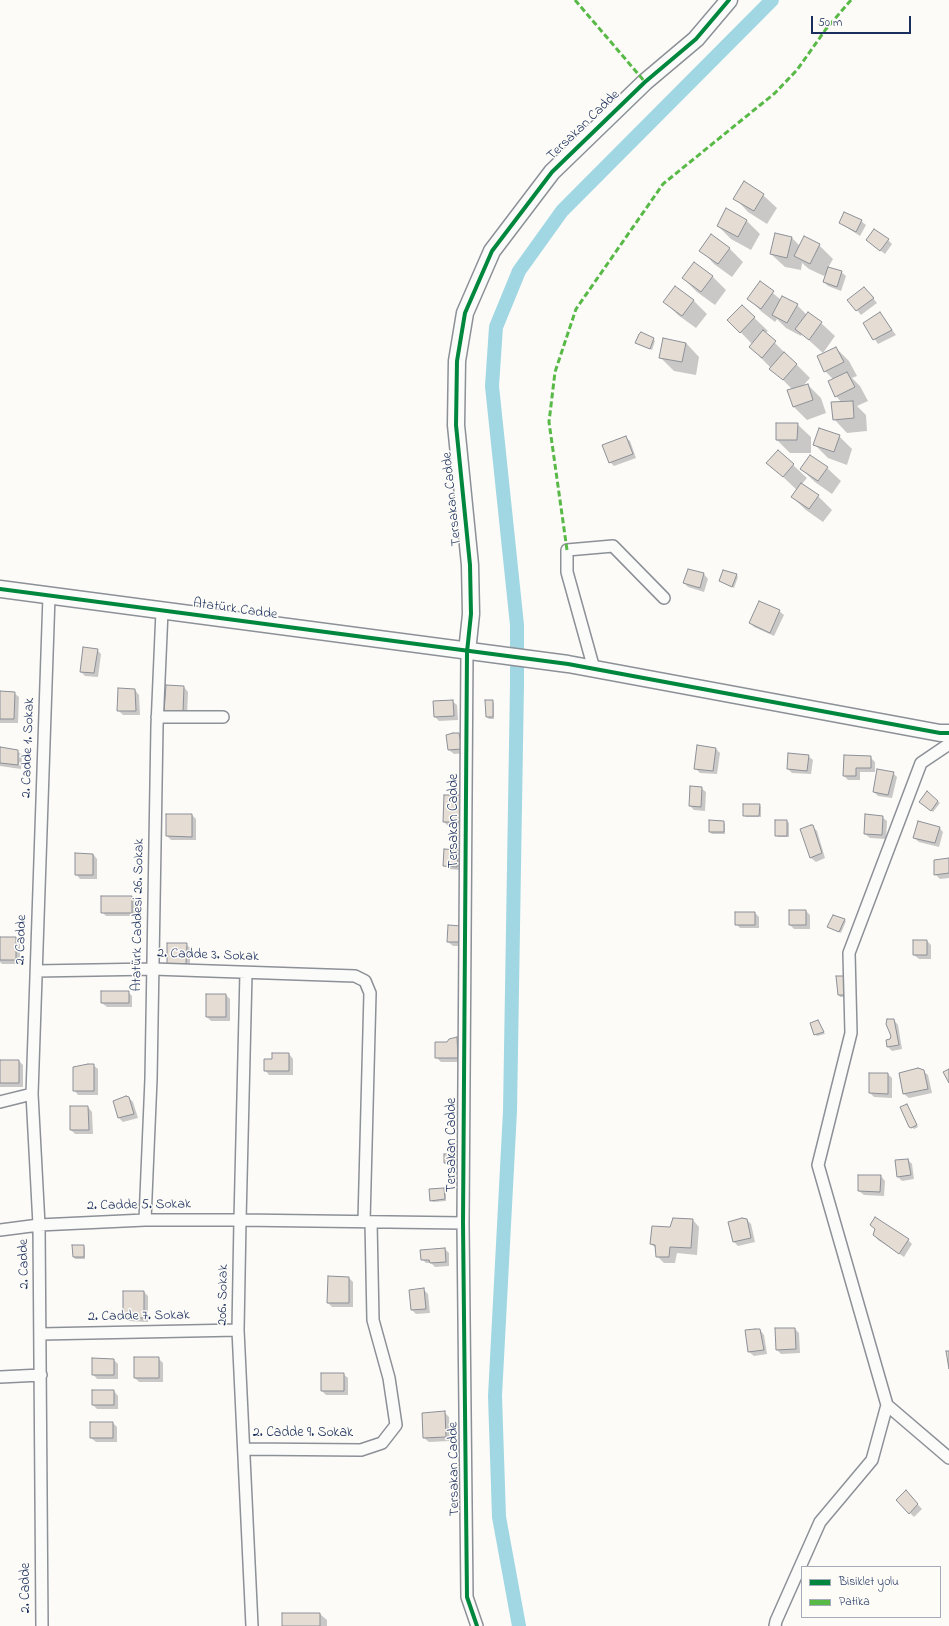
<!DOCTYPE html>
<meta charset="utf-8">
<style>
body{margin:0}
#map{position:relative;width:949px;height:1626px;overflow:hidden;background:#fcfbf8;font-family:"Indie Flower",sans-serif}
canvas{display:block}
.legend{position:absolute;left:801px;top:1566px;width:140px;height:52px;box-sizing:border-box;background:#fdfcf7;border:1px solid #a3aaba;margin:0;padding:5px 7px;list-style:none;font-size:12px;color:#1b2f5e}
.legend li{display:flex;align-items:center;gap:8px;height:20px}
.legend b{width:20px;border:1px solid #a3aaba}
.scale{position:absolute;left:811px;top:16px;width:100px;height:18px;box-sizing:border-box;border:2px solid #1b2f5e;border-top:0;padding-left:5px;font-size:12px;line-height:14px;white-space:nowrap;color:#1b2f5e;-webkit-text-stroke:3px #fdfcf7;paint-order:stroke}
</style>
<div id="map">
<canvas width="949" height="1626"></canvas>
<ul class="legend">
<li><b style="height:5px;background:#00873e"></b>Bisiklet yolu</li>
<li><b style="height:5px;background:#58b947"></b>Patika</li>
</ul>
<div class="scale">50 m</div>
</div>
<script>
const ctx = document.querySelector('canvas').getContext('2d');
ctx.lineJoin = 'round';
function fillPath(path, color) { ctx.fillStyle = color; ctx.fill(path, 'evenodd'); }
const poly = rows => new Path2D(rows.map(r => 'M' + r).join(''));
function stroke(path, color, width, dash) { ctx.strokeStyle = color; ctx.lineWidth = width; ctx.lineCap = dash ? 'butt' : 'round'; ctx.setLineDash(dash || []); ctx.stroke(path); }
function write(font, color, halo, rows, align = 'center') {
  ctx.font = font + ' "Indie Flower",sans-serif'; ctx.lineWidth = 3; ctx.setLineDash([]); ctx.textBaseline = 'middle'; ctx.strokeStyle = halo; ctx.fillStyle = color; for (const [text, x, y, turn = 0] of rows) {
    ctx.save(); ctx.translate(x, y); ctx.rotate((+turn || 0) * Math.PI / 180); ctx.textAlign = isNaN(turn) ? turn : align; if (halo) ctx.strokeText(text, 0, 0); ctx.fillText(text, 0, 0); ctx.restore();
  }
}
const shadow = poly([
 [763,195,777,208,767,224,748,212,735,198],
 [746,220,760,234,751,250,731,239,718,226],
 [861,221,866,225,860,236,840,223],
 [711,236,730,249,743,262,732,277,714,264,701,250],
 [792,238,800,246,819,245,833,259,828,268,841,272,846,276,841,291,828,286,824,282,828,272,824,276,809,269,802,263,801,270,785,267,771,254],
 [888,240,892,244,885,254,872,244],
 [694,264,713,277,726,290,715,305,697,292,683,278],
 [760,282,781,300,797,305,807,315,808,313,821,323,835,336,823,353,802,334,801,336,786,328,777,319,775,322,762,312,749,299],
 [868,292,877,303,861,315,849,300],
 [694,301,707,314,696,328,678,315,665,302],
 [742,306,768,331,765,333,810,378,802,387,808,385,821,398,826,413,807,420,793,406,793,390,750,347,752,344,729,320],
 [880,314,896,335,878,344,864,323],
 [653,339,655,341,652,350,636,343],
 [686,343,699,357,696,375,674,371,660,357],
 [836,348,849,361,857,376,852,378,860,386,868,401,857,406,866,415,867,431,847,433,834,419,842,403,836,396,834,380,825,371],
 [797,424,811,437,811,453,790,453,777,440],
 [839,436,852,449,847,465,828,458,815,445],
 [625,437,630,441,636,458,614,466,610,462],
 [778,451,807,478,802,484,818,496,832,510,823,522,806,510,792,497,797,490,768,463],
 [811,456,827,468,841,481,832,494,815,482,801,469],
 [688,570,704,574,708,579,704,592,688,587,684,583],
 [736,575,738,577,734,588,720,581],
 [779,611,784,615,774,636,754,627,750,623],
 [97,650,101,654,98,677,85,676,81,672],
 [184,687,188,692,187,716,170,716],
 [135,690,139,695,140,715,123,715,118,710],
 [0,692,14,693,19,697,18,723,0,723],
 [452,701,457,705,458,720,439,721,435,717],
 [492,701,494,703,494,719,489,719,487,717],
 [459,734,463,739,466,753,454,754,449,750],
 [0,746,2,748,17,751,22,755,21,769,0,766],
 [716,749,720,753,717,774,700,773,695,768],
 [808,756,813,760,811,774,792,773,788,769],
 [845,756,870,757,875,762,875,772,860,772,860,780,848,780,844,776],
 [893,773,897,777,892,798,878,796,874,792],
 [701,788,706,792,705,811,694,810,690,806],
 [927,793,940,803,933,812,922,804],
 [466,800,465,826,448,826,444,822],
 [759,805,761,807,761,817,746,817,744,815],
 [192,815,196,819,196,840,171,840,167,836],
 [882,817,887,821,886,839,870,838,865,834],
 [787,821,789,823,789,837,778,837,776,835],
 [723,822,725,824,725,834,712,834,710,832],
 [813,827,817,831,825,858,816,862,811,858,801,830],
 [939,827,943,832,939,847,919,842,914,838],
 [458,851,462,855,461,870,448,869,444,865],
 [93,854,97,859,97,879,80,879,76,874],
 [949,859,949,878,940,879,935,874],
 [132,897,136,901,136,916,106,916,102,912],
 [806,911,810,915,810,929,794,929,790,925],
 [736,913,755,913,759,917,759,928,740,928,736,924],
 [844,920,846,921,841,933,829,927],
 [449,926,465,946,453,946,448,942],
 [0,938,16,938,20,943,20,964,2,964,0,962],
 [927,941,931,945,931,959,919,959,914,955],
 [168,944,186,944,190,948,190,968,168,964],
 [837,977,849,997,840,997,839,995],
 [128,992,132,996,132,1007,107,1007,102,1003],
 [207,995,226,995,230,999,230,1021,211,1021,207,1017],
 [894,1020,898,1025,902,1049,892,1051,888,1047,891,1040],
 [818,1021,825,1034,817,1036,815,1034],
 [456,1038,461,1043,461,1062,441,1062,436,1057,447,1043],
 [289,1054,293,1059,293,1075,269,1075,265,1070,273,1060],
 [0,1061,19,1061,23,1065,23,1087,0,1087],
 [93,1065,98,1069,98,1095,78,1095,74,1090],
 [923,1071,928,1075,932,1093,909,1098,904,1094],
 [888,1074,892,1078,892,1098,874,1097,870,1093],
 [129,1098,133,1102,138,1118,123,1122,119,1118,115,1101],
 [907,1105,918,1127,914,1129,910,1126],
 [88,1107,92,1112,93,1134,75,1134,71,1130],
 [454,1155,456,1157,455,1165,447,1165,445,1163],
 [908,1160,912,1164,914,1179,902,1181,898,1177],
 [881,1176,885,1181,884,1196,864,1195,859,1191],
 [444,1189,446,1190,446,1201,433,1202,431,1200,430,1190],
 [693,1220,699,1227,697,1255,677,1253,675,1263,664,1263,657,1256,657,1249,651,1244,671,1228],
 [747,1220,751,1224,755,1242,738,1246,734,1242,730,1223],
 [876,1230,908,1240,912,1244,904,1257,878,1240,874,1235],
 [83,1246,85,1248,85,1259,75,1259,74,1257],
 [445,1249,449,1253,449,1266,435,1267,431,1263,426,1263,422,1259],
 [329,1277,349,1278,353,1282,353,1307,332,1307,328,1303],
 [424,1290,428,1294,430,1313,416,1314,412,1310],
 [144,1292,148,1296,148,1322,128,1321,124,1317],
 [795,1329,799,1333,800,1353,781,1354,777,1350],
 [760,1330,764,1335,767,1354,754,1356,749,1352],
 [158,1358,163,1363,163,1382,139,1382,135,1378],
 [114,1360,118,1364,118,1379,97,1379,93,1374],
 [343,1374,348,1378,348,1395,326,1395,322,1391],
 [114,1391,118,1396,118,1409,97,1409,93,1405],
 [445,1413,449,1417,450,1441,429,1442,424,1438,423,1414],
 [113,1423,117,1427,117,1442,96,1442,91,1438],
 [910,1496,922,1509,914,1517,897,1500],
 [320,1614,327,1620,327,1626,283,1626]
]);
const canal = poly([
 [519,1626,499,1517,495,1396,510,1111,517,684,517,625,492,386,496,327,519,271,562,211,772,0]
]);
const building = poly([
 [744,181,764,194,754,211,733,199,744,181],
 [726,208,747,220,738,237,717,226,726,208],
 [844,212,862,220,856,232,839,223,844,212],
 [874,229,889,239,880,251,866,240,874,229],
 [775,233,792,237,787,258,770,254,775,233],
 [711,234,730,248,718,264,699,251,711,234],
 [804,236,820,244,810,264,794,256,804,236],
 [694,262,713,276,701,292,682,278,694,262],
 [828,267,842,271,837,287,823,282,828,267],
 [760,281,774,291,761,309,747,299,760,281],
 [675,286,694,300,682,316,663,302,675,286],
 [864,287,874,298,856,311,847,300,864,287],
 [782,296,798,304,787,323,772,315,782,296],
 [742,305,755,317,740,333,727,320,742,305],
 [808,312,822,322,809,340,795,329,808,312],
 [880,312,892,330,873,340,863,323,880,312],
 [763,330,776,341,762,358,749,347,763,330],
 [641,332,654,338,650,349,635,343,639,334,641,332],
 [663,338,686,343,682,362,659,358,663,338],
 [836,347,844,362,824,372,817,356,836,347],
 [784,352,797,364,783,380,769,369,784,352],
 [847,372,855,387,835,397,828,381,847,372],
 [808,384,813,400,793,407,787,390,808,384],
 [853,401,854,418,833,420,831,402,853,401],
 [776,423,798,423,797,440,776,440,776,423],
 [819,428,840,435,834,452,813,445,819,428],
 [626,436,633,454,609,463,602,445,626,436],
 [778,450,794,464,783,477,766,463,778,450],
 [810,455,828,467,818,481,800,469,810,455],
 [801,483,819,495,809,509,791,497,801,483],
 [688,569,704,573,700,588,683,583,688,569],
 [723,570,737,574,732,587,719,581,723,570],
 [759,601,780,610,770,633,749,623,759,601],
 [83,647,98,649,94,673,80,672,83,647],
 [166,685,184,686,183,712,164,712,166,685],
 [118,688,135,689,136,711,117,711,118,688],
 [0,691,15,692,14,719,0,719,0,691],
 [453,700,454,716,434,717,433,701,453,700],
 [485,700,493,700,493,717,486,717,485,700],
 [453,733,459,733,462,749,448,750,446,735,453,733],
 [697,745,716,748,713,771,694,769,697,745],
 [0,747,18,750,18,765,0,763,0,747],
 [788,753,809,755,807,771,787,769,788,753],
 [844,755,871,756,871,768,856,768,856,776,843,776,844,755],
 [877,769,894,772,888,795,873,792,877,769],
 [690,786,702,787,701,807,689,806,690,786],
 [927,791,938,801,931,811,919,802,927,791],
 [444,795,462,795,461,822,443,822,444,795],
 [743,804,760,804,759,816,743,816,743,804],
 [166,814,192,814,192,837,166,836,166,814],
 [865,814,883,816,882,835,864,834,865,814],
 [709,820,724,821,724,832,709,832,709,820],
 [775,820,787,820,787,836,775,836,775,820],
 [918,821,940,827,935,843,913,838,918,821],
 [811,825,813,825,822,853,810,858,800,829,811,825],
 [444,849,458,850,457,867,443,866,444,849],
 [75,853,93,854,93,875,75,875,75,853],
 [949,858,949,873,934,875,934,860,949,858],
 [101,896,132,896,132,913,101,913,101,896],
 [789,910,806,910,806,925,789,925,789,910],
 [735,912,755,912,755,925,735,925,735,912],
 [833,915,845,919,839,932,827,927,833,915],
 [448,925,462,926,461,942,447,942,448,925],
 [0,937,16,937,16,960,0,960,0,937],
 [913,940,927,940,927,955,913,955,913,940],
 [167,943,187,943,186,964,167,964,167,943],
 [836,976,846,976,847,995,838,995,836,976],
 [101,991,129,991,129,1003,101,1003,101,991],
 [206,994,226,994,226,1017,206,1017,206,994],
 [887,1019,894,1019,899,1045,887,1047,886,1040,890,1039,891,1036,886,1024,887,1019],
 [818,1020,824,1032,814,1035,810,1023,818,1020],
 [457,1037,458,1058,435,1058,435,1042,447,1042,449,1039,457,1037],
 [272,1053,289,1053,289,1071,264,1071,264,1059,272,1059,272,1053],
 [0,1060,19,1060,19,1083,0,1083,0,1060],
 [88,1064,94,1064,94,1091,73,1091,73,1067,88,1064],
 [918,1068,924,1070,928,1089,903,1094,899,1073,918,1068],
 [949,1069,949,1083,943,1072,949,1069],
 [869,1073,888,1073,888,1094,869,1093,869,1073],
 [126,1096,129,1097,134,1114,118,1118,113,1101,126,1096],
 [907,1104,917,1125,911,1128,909,1127,900,1107,907,1104],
 [70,1106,88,1106,89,1130,70,1130,70,1106],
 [444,1154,454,1154,454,1163,444,1163,444,1154],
 [908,1159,911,1175,897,1177,895,1160,908,1159],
 [858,1175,881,1175,880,1192,858,1191,858,1175],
 [444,1188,445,1199,430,1201,429,1189,444,1188],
 [875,1217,909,1239,899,1254,873,1235,875,1229,870,1225,875,1217],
 [673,1218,693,1219,691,1248,670,1247,669,1257,656,1257,655,1245,650,1244,652,1226,670,1227,673,1218],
 [742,1218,747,1219,751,1238,733,1242,728,1222,742,1218],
 [72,1245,84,1245,84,1257,73,1257,72,1245],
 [445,1248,446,1262,430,1263,429,1260,421,1260,420,1250,445,1248],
 [328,1276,349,1277,349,1303,327,1303,328,1276],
 [424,1288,426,1309,411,1310,409,1290,424,1288],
 [123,1291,144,1291,144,1318,123,1317,123,1291],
 [775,1328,795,1328,796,1349,776,1350,775,1328],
 [755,1329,760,1329,764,1350,748,1352,745,1330,755,1329],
 [946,1351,949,1351,949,1369,946,1351],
 [134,1357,159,1357,159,1378,134,1378,134,1357],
 [92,1358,114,1359,114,1375,92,1375,92,1358],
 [321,1373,344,1373,344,1391,321,1391,321,1373],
 [92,1390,114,1390,114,1405,92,1405,92,1390],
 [445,1411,446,1437,423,1438,422,1413,445,1411],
 [90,1422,113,1422,113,1438,90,1438,90,1422],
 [906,1490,918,1504,909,1514,896,1500,906,1490],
 [282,1613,320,1613,320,1626,282,1626,282,1613]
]);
const street = poly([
 [467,652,463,1223,467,1597,477,1626],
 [594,669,567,572,567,550,613,546,664,598],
 [157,717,223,717],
 [949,744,921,763,849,953,851,1033,818,1165,887,1405,949,1458],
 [36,971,153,969,355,976,365,981,370,993,364,1221],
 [0,1102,32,1094],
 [145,1220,151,1079,157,726,162,611],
 [0,1230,39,1225,145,1220,240,1220,246,973],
 [41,1334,238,1330],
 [0,1377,41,1375],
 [244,1449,361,1450,382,1443,396,1425,389,1378,373,1320,371,1222],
 [42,1626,39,1225,32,1094,49,596],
 [252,1626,238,1330,240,1220,463,1223],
 [775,1626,776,1621,820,1522,872,1460,887,1405]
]);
const secondary = poly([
 [0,589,568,664,940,733,949,733],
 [467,652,471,614,470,565,456,425,457,361,465,313,492,251,552,172,645,82,696,39,729,0]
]);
const quiet = poly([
 [575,0,645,82],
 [567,550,549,422,555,372,576,309,663,184,775,93,797,70,826,29,851,0]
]);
const cycleway = poly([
 [0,589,568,664,940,733,949,733],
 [477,1626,467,1597,463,1223,467,652,471,614,470,565,456,425,457,361,465,313,492,251,552,172,645,82,696,39,729,0]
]);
const streetNames = [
 ["Tersakan Cadde",584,126,-44],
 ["Tersakan Cadde",453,499,-96],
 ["Atatürk Cadde",235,610,8],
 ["2. Cadde 1. Sokak",29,748,-88],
 ["Tersakan Cadde",455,821,-90],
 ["Atatürk Caddesi 26. Sokak",139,915,-89],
 ["2. Cadde",22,940,-88],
 ["2. Cadde 3. Sokak",208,956,2],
 ["Tersakan Cadde",453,1145,-90],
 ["2. Cadde 5. Sokak",139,1206,-1],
 ["2. Cadde",25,1264,-91],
 ["206. Sokak",224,1295,-89],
 ["2. Cadde 7. Sokak",139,1317,-1],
 ["2. Cadde 9. Sokak",303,1434],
 ["Tersakan Cadde",455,1469,-91],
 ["2. Cadde",27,1588,-90]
];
fillPath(shadow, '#0003');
stroke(canal, '#a0d7e2', 14);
fillPath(building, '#e5ddd4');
stroke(building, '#8c9097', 1);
stroke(street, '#8c9097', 14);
stroke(secondary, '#8c9097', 19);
stroke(street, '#fbfbf9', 11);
stroke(secondary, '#fbfbf9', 16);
stroke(quiet, '#58b947', 3, [6, 3]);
stroke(cycleway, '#00873e', 4);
write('14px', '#1b2f5e', '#fdfcf7', streetNames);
</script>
